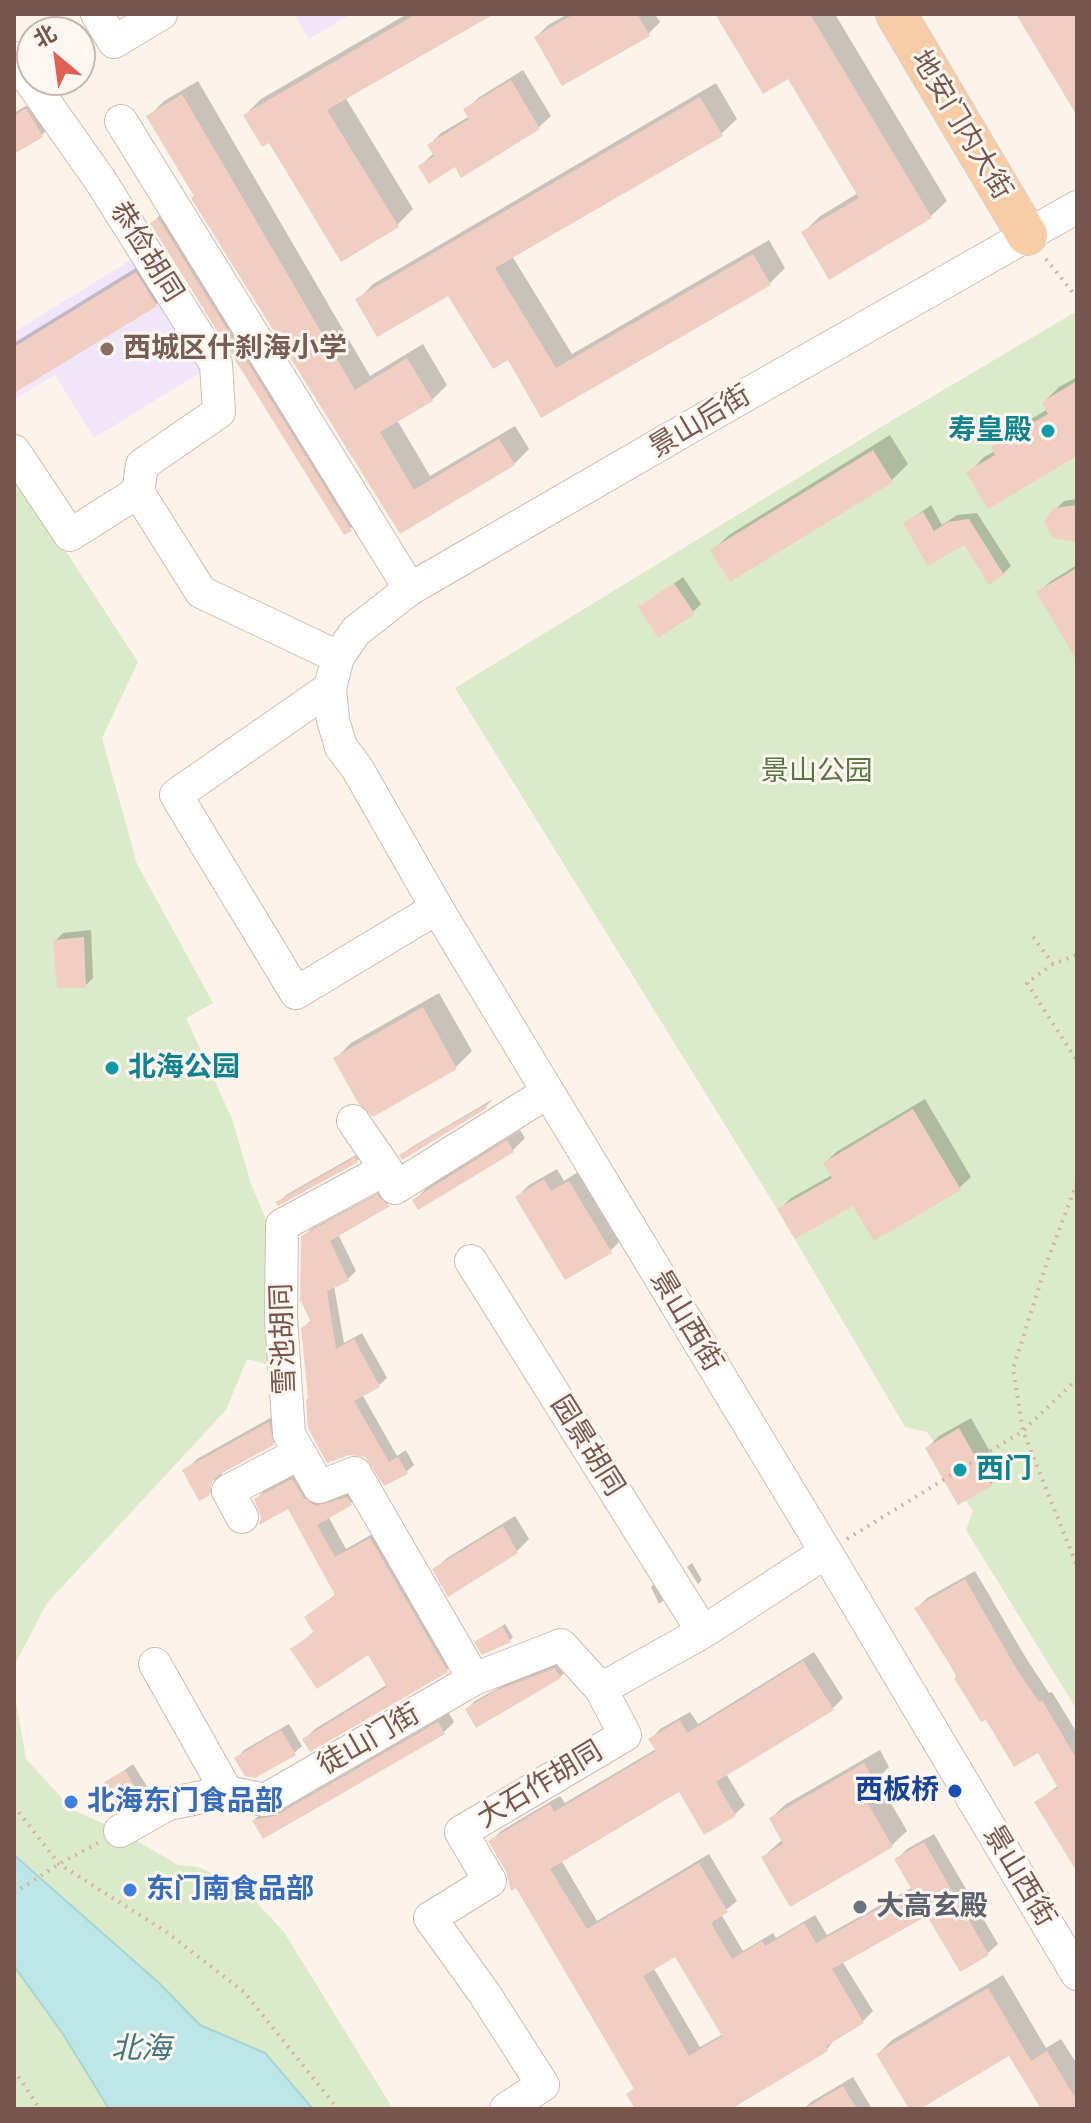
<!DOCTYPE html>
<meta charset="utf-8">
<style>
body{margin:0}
#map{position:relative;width:1091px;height:2123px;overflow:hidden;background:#fcf3ea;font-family:Rubik,"Noto Sans SC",sans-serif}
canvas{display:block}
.frame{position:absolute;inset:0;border:16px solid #77564e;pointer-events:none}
.north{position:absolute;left:16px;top:16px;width:80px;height:80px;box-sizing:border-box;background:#fef7f1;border:2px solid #c8b7b0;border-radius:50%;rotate:331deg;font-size:22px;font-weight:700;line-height:32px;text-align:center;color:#77564e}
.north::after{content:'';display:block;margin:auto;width:28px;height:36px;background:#e16054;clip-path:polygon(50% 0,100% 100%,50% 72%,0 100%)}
</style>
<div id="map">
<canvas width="1091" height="2123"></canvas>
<div class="frame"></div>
<div class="north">北</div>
</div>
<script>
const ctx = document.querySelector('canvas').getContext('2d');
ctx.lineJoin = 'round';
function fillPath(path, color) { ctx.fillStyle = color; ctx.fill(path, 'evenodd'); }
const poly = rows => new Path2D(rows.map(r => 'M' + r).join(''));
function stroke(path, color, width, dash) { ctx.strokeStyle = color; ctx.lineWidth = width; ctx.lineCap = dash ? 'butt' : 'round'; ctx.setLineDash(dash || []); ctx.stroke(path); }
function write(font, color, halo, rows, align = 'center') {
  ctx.font = font + ' Rubik,"Noto Sans SC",sans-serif'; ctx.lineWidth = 6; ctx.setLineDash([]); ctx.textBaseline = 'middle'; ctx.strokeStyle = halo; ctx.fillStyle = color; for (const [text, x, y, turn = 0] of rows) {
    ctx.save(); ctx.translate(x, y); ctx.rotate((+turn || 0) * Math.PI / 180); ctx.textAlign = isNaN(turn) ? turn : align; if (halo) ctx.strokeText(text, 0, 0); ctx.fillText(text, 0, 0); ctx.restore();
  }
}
const education = poly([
 [294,14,351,14,309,39],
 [142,253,211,366,94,438,55,375,15,399,14,332]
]);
const green = poly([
 [1077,311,1077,1710,966,1530,973,1511,966,1501,958,1505,925,1448,934,1442,927,1432,905,1427,777,1209,455,688,886,424],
 [14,472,138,662,102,738,137,864,213,1003,186,1018,232,1119,251,1184,270,1229,274,1366,247,1359,226,1410,47,1603,14,1666],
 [14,1690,26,1759,73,1810,120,1831,178,1865,198,1867,241,1886,284,1932,393,2109,14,2109]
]);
const water = poly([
 [14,1855,159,1983,200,2025,265,2053,313,2109,109,2109,63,2034,14,1966,14,1855]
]);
const shadow = poly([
 [407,14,490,14,345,97,413,209,397,225,269,140,245,115,261,99],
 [568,14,655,14,660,22,648,34,536,37,548,25],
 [717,14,835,14,947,201,931,216,803,233,819,217,858,193,788,77],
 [523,70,551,116,539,127,462,175,456,165,420,166,434,153,429,145,441,133,470,116,466,110,478,98],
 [198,81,370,376,423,344,447,385,432,400,397,420,430,476,515,426,529,449,514,464,400,532,149,116,164,101],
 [716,83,737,119,721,134,512,256,572,354,769,240,785,268,769,284,542,415,508,357,448,293,358,300,373,284],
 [39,98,53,123,42,135,14,151,14,113],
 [164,211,362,517,350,529,152,223],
 [152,258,171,288,156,304,14,389,14,343],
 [1077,377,1077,454,969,473,984,457,995,451,994,448,1009,432,1048,409,1044,402,1059,387],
 [890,435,908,464,892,480,713,550,729,535],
 [1077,499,1077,535,1056,509,1064,501],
 [931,505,942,525,957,515,977,513,1011,566,1003,574,965,542,906,523],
 [1077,565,1077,657,1039,592,1051,581],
 [683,577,701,604,693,612,640,608],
 [91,930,93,978,85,986,55,941,63,933],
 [439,993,472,1051,456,1067,374,1114,335,1059,351,1043],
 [493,1099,486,1106,402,1155,410,1148],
 [925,1099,971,1177,959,1188,854,1204,780,1209,791,1198,832,1175,825,1163,836,1152],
 [520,1130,525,1138,513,1150,419,1207,415,1200,426,1188],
 [363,1151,365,1153,357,1161,278,1202,286,1195],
 [557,1169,564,1181,581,1170,622,1239,610,1251,517,1197,529,1185],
 [386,1189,396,1197,388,1204,338,1234,356,1271,348,1279,334,1286,344,1343,362,1333,387,1378,379,1385,362,1394,397,1456,406,1450,414,1465,406,1472,366,1455,310,1398,303,1328,312,1319,303,1237,311,1229],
 [281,1412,285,1432,272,1444,222,1470,221,1481,213,1490,215,1472,209,1486,213,1490,209,1494,185,1471,197,1459],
 [971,1418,1002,1473,990,1485,927,1448,939,1436],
 [303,1470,357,1488,360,1494,350,1504,328,1516,346,1549,381,1529,457,1660,447,1670,305,1739,315,1729,388,1684,369,1652,293,1649,315,1631,307,1618,337,1593,288,1507,263,1517,256,1499,266,1489],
 [515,1516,529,1539,517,1551,449,1594,435,1569,447,1558],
 [692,1563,702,1580,698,1584,687,1567],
 [975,1571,1026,1658,1049,1693,1052,1692,1077,1733,1077,1867,1037,1802,1059,1785,1039,1750,986,1717,982,1720,917,1608,927,1598],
 [655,1583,665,1599,659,1604,651,1587],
 [505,1624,513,1637,510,1640,480,1639],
 [814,1652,843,1698,833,1708,726,1774,745,1805,735,1814,680,1789,561,1860,597,1921,709,1854,737,1901,721,1914,743,1951,773,1933,776,1938,815,1915,827,1935,913,1887,897,1859,907,1849,934,1834,998,1944,988,1953,928,1913,842,1961,873,2011,863,2021,836,2038,827,2049,727,2109,637,2109,628,2094,635,2087,491,1841,501,1831,560,1796,565,1803,656,1749,651,1739,660,1729,690,1712,698,1724],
 [675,1954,723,2034,700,2047,653,1967],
 [563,1661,568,1669,560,1677,477,1725,467,1709,475,1701,505,1684],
 [449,1713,454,1722,444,1732,264,1836,254,1820,264,1810,287,1807],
 [289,1724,302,1746,294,1753,237,1758,244,1750],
 [880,1750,889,1767,877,1779,907,1831,892,1845,763,1857,783,1839,771,1818,786,1804],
 [133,1764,148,1788,121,1807,106,1783],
 [1003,1975,1046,2048,1061,2039,1077,2064,1077,2109,1043,2109,1010,2054,916,2109,911,2109,878,2054,892,2040],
 [853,2077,872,2109,804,2109,811,2102]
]);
const building = poly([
 [416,14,494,14,327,110,399,227,341,262,269,143,262,147,243,115],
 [574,14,637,14,650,36,562,86,534,37],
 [715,14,810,14,932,218,829,280,801,232,859,198,788,79,763,94],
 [1016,14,1077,14,1077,116],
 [511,80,540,129,461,178,455,167,429,184,418,166,434,156,427,145,469,119,463,109],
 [182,94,355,390,407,358,433,401,380,432,414,490,499,439,515,465,400,534,191,198,194,196,146,116],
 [700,97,723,136,495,268,556,368,753,254,771,285,541,418,508,360,493,369,448,296,377,337,355,299],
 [26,108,43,137,14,154,14,116],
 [158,218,352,531,344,535,150,223],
 [136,272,157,306,14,393,14,347],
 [1077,381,1077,456,988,509,966,472,995,455,991,447,1048,414,1042,402],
 [873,450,893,482,730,582,710,550],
 [1077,505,1077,542,1053,538,1044,522,1054,508],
 [923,512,934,531,948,522,969,519,1004,575,989,585,964,545,928,566,903,523],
 [1077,568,1077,661,1036,592],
 [674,583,695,614,658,638,638,607],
 [84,937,86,988,57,988,53,940],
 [423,1007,457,1069,373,1117,358,1103,333,1058],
 [485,1105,487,1108,402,1160,399,1155],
 [913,1109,961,1190,874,1241,853,1206,795,1239,777,1209,832,1178,823,1163],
 [507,1140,514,1152,418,1210,412,1200],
 [355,1157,358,1162,278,1206,276,1202],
 [544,1179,551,1191,569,1181,612,1253,565,1280,515,1197],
 [377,1195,390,1206,330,1241,349,1281,327,1291,336,1349,354,1339,380,1387,354,1401,389,1462,398,1457,408,1474,384,1486,365,1457,349,1455,327,1463,308,1428,306,1400,308,1398,301,1328,311,1322,300,1300,301,1236],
 [269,1422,274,1445,218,1475,212,1482,210,1495,199,1501,182,1470],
 [959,1428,992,1486,958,1505,925,1448],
 [292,1479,303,1497,316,1506,347,1497,352,1505,317,1525,335,1557,370,1538,448,1672,310,1752,302,1739,387,1687,368,1655,317,1689,290,1649,314,1633,304,1617,335,1595,288,1509,259,1525,261,1517,254,1499],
 [503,1526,518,1553,448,1597,432,1569],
 [965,1579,1016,1668,1039,1702,1042,1700,1077,1760,1077,1872,1034,1802,1058,1788,1038,1753,1014,1767,986,1720,981,1722,970,1704,954,1678,957,1676,914,1608],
 [502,1626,511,1642,482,1655,474,1642],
 [803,1661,834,1710,716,1782,736,1816,704,1835,679,1792,550,1869,587,1929,699,1863,728,1912,711,1923,732,1959,762,1941,765,1946,804,1923,816,1943,912,1890,894,1859,924,1842,989,1955,960,1972,927,1916,832,1969,864,2023,826,2046,828,2051,731,2109,635,2109,626,2094,634,2089,516,1888,511,1891,506,1871,488,1841,550,1804,554,1812,656,1751,648,1739,680,1720,687,1733],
 [675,1957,722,2036,689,2056,643,1976],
 [555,1668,561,1678,476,1728,465,1709,495,1691],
 [438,1722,445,1734,263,1839,252,1820,275,1816],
 [281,1730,296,1755,255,1778,245,1776,234,1758],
 [864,1763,876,1783,861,1792,893,1847,790,1907,761,1857,783,1844,769,1818],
 [125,1770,141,1797,120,1809,104,1782],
 [988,1988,1031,2061,1047,2051,1077,2101,1077,2109,1041,2109,1009,2056,920,2109,909,2109,876,2054],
 [843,2086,857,2109,804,2109]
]);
const path = poly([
 [1046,259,1077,298],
 [1033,937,1053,964,1077,955],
 [1053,964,1027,983,1077,1061],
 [1077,1183,1048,1259,1013,1369,1023,1431,1077,1566],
 [847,1539,1023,1431,1077,1379],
 [14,1806,59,1864,165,1931,244,1992,338,2109],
 [14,1893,59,1864,98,1843],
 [14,2070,40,2109]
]);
const minor = poly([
 [97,14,114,42,161,14],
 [14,58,100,180,216,364,219,412,142,465,138,492,201,592,338,657],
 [121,121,410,589],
 [1077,207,716,412,410,589,356,631,338,657,330,688,333,720,341,747,357,768,437,908,826,1552,1077,1974],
 [14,451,70,535,138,492],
 [330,688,176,795,296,993,437,908],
 [353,1121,386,1169],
 [471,1261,703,1632],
 [242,1517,228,1491,300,1453],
 [155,1664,227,1792],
 [474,1679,355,1473,319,1487,289,1434,281,1318,282,1225,386,1169,395,1188,548,1092],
 [120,1831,168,1804,227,1792,265,1800,474,1679,561,1645,601,1689],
 [506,2109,543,2085,484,1993,430,1918,490,1881,461,1832,625,1735,601,1689,703,1632,826,1552]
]);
const major = poly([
 [896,14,1027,235]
]);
const markers = [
 [107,349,8,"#8d6e63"],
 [1048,431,8,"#0f9aa8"],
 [112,1068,8,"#0f9aa8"],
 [960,1470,8,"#0f9aa8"],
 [955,1791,8,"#1a4fb4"],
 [71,1802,8,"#3f7fe0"],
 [130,1890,8,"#3f7fe0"],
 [860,1907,8,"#6b7280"]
];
const streetNames = [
 ["地安门内大街",961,125,59],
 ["恭俭胡同",146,252,58],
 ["景山后街",700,422,-31],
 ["景山西街",686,1321,59],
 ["雪池胡同",284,1339,-92],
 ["园景胡同",587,1446,58],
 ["徒山门街",369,1740,-30],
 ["大石作胡同",540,1785,-31],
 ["景山西街",1019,1876,59]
];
const educationNames = [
 ["西城区什刹海小学",123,349]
];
const cultureNames = [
 ["寿皇殿",1032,431,"right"],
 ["北海公园",128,1068],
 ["西门",976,1470]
];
const parkNames = [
 ["景山公园",817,772]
];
const transitNames = [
 ["西板桥",939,1791]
];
const shopNames = [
 ["北海东门食品部",87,1802],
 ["东门南食品部",146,1890]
];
const worshipNames = [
 ["大高玄殿",876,1907]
];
const waterNames = [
 ["北海",141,2049]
];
fillPath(education, '#efe6f9');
fillPath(green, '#dbeac8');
fillPath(water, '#bee6e6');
stroke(water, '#a5d6d7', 2);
fillPath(shadow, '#0003');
fillPath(building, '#f1cec2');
stroke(minor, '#d1bbb2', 34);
stroke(major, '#d9d0cd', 42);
stroke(path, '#d6b1a5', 4, [2, 6]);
stroke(minor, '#fff', 32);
stroke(major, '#f8cda6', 40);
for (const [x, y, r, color] of markers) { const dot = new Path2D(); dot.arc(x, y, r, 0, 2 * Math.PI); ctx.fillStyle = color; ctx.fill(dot); stroke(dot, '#fef7f1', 3); }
write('28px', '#77564e', '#fef7f1', streetNames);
write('bold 28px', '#785e54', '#fef7f1', educationNames, 'left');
write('bold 28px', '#0d838f', '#fef7f1', cultureNames, 'left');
write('28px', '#597642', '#fef7f1', parkNames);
write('bold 28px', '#164399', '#fef7f1', transitNames, 'right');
write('bold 28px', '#366cbe', '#fef7f1', shopNames, 'left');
write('bold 28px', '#5b616d', '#fef7f1', worshipNames, 'left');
write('italic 30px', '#41797b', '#fef7f1', waterNames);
</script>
